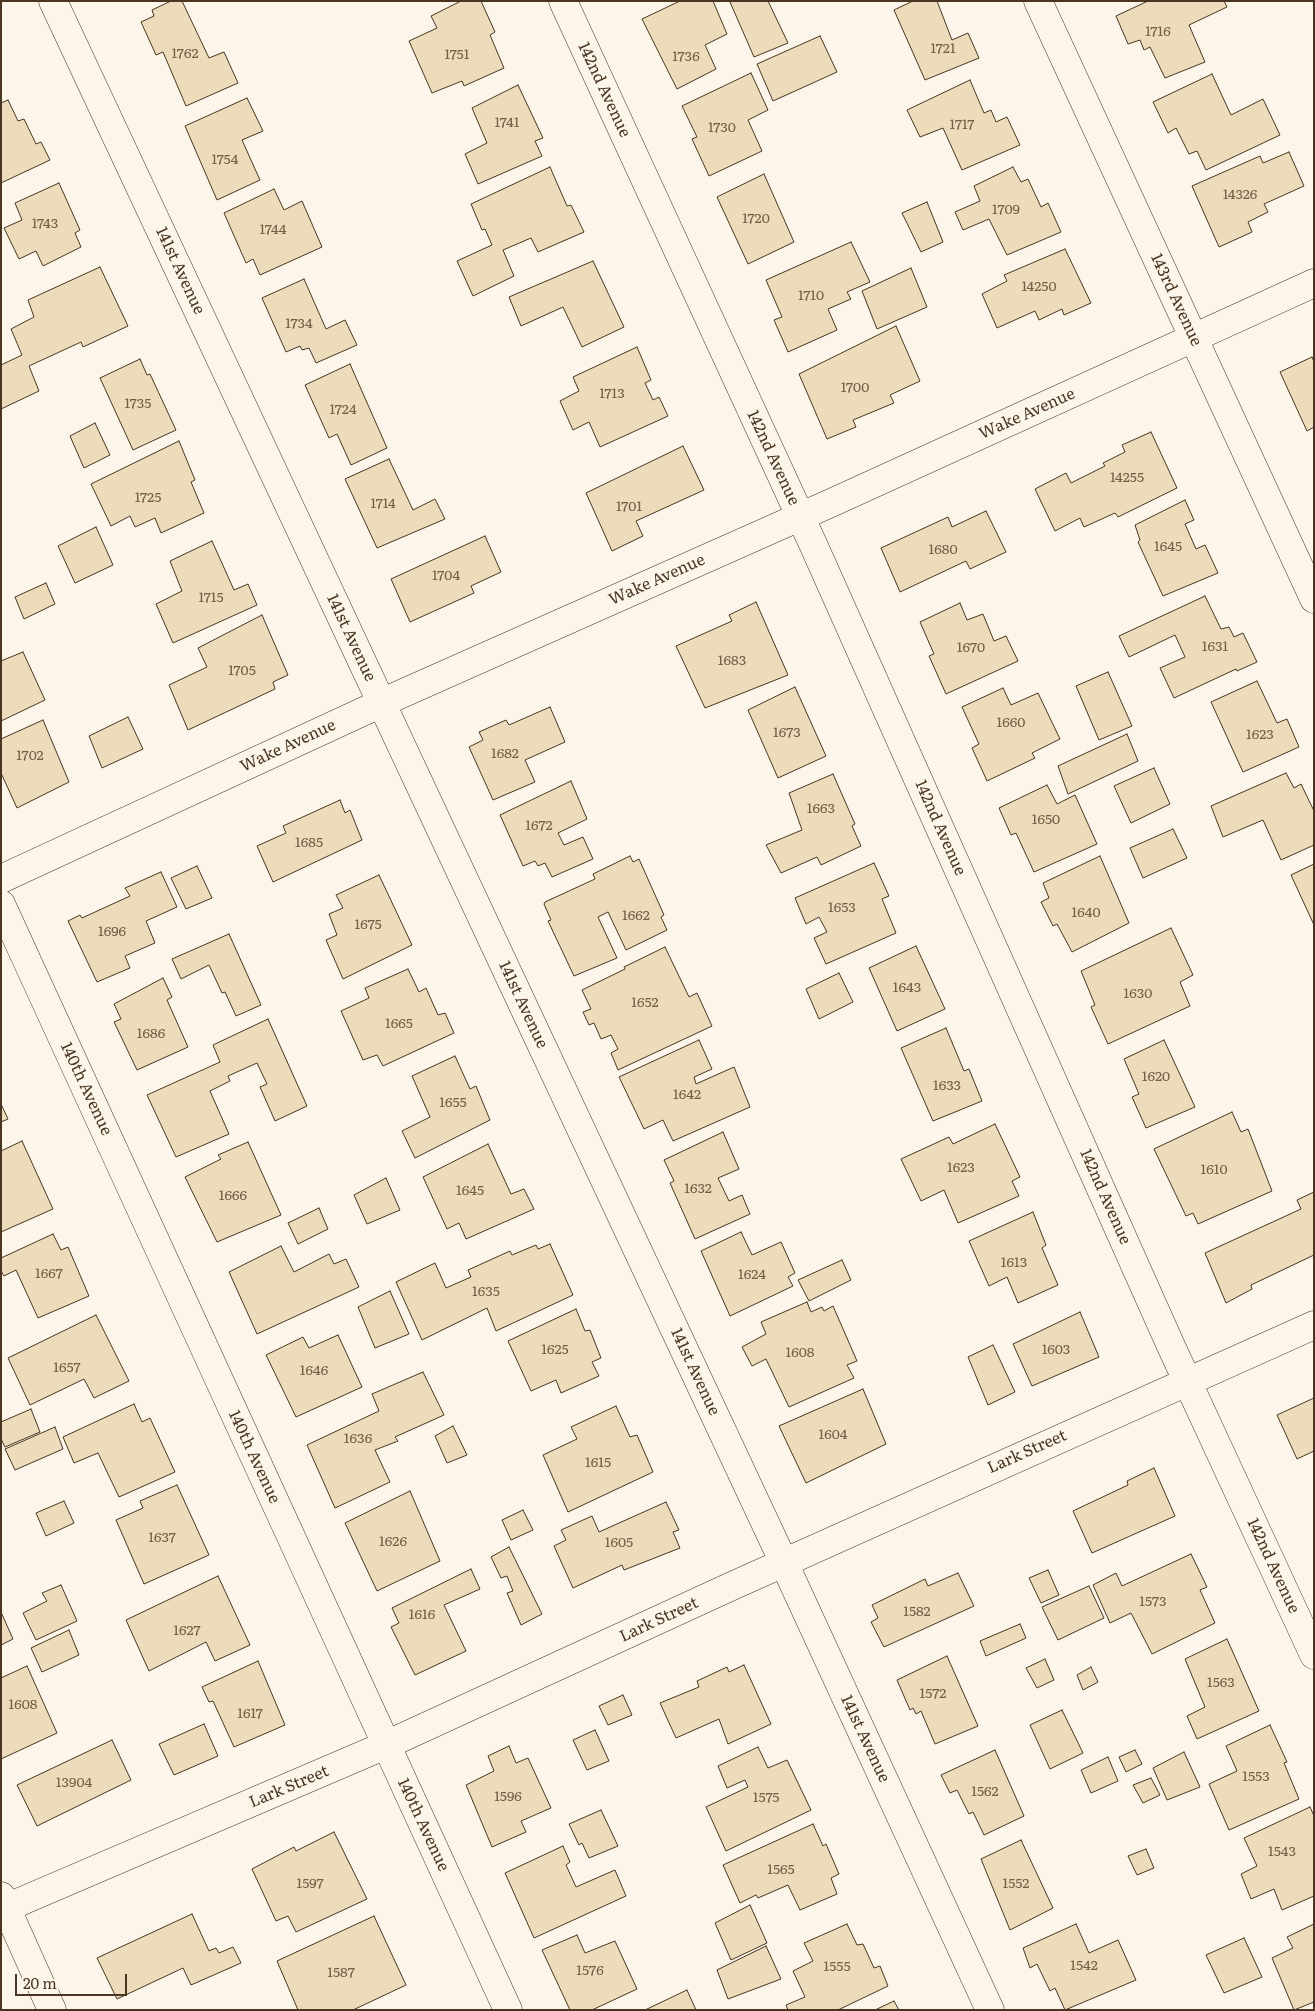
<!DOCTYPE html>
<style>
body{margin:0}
#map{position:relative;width:1315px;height:2011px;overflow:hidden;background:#fbf6e9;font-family:Literata,serif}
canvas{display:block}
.frame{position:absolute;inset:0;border:2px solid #4a3520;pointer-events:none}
.scale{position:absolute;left:15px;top:1974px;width:112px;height:22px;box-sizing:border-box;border:2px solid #4a3520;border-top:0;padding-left:6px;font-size:15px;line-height:18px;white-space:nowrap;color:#4a3520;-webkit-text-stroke:4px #fbf6e9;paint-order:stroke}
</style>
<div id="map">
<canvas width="1315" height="2011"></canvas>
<div class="frame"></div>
<div class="scale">20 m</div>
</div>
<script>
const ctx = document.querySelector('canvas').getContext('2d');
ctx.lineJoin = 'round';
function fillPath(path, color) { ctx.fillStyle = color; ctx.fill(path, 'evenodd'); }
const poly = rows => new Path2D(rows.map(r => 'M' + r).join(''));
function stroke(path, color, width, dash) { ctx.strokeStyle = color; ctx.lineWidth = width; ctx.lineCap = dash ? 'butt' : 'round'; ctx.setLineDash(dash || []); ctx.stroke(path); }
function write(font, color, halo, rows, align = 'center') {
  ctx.font = font + ' Literata,serif'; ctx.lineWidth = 4; ctx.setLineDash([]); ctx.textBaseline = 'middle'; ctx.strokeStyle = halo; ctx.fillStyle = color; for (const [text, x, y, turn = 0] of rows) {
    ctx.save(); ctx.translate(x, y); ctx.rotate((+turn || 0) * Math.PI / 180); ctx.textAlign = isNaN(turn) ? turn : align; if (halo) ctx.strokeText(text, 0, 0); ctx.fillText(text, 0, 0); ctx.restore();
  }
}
const building = poly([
 [171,1,182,1,209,58,224,52,238,83,186,106,163,52,156,55,141,22,154,16,152,10,171,1],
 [461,1,481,1,495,32,490,35,504,68,464,86,462,81,432,93,409,41,437,28,431,16,461,1],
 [680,1,713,1,727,34,705,45,716,69,677,89,642,19,680,1],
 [732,1,768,1,788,43,754,57,730,2,732,1],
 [913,1,937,1,952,40,968,33,979,58,925,80,894,10,913,1],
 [1148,1,1224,1,1227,7,1189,25,1205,62,1165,78,1150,47,1144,50,1140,40,1128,44,1116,16,1148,1],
 [820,36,837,72,773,101,757,64,820,36],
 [751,73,768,110,748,120,762,151,709,176,692,139,697,137,682,106,751,73],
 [1212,74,1231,115,1263,99,1280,135,1206,170,1197,151,1189,154,1176,128,1168,133,1153,102,1212,74],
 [970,80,984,113,991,110,996,122,1007,117,1020,145,962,170,943,128,920,137,907,110,970,80],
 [518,85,543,138,535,141,542,156,478,184,465,154,487,143,472,108,518,85],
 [247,98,263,131,242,140,260,180,217,200,185,126,247,98],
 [8,100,18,121,24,119,36,144,41,142,50,160,1,183,1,103,8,100],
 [1289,152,1304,186,1264,204,1268,212,1248,222,1252,232,1219,247,1192,186,1260,156,1263,163,1289,152],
 [550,167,567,206,571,205,584,232,538,252,531,238,503,250,514,276,473,296,457,261,492,245,485,229,482,230,471,204,550,167],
 [1013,167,1021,182,1028,179,1041,207,1048,203,1061,232,1007,255,989,219,963,230,955,212,980,201,974,186,1013,167],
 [764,174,794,242,748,264,717,197,764,174],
 [59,183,80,230,75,233,81,247,43,266,36,251,19,259,4,228,22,220,15,203,59,183],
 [274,189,284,210,302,201,322,247,260,275,253,259,246,263,224,213,274,189],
 [927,202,943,242,921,252,902,213,927,202],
 [851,242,870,282,847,292,851,299,828,309,837,330,788,352,774,320,782,317,766,280,851,242],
 [1065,249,1091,303,1064,315,1062,309,1039,320,1035,311,997,328,982,294,1007,281,1004,275,1065,249],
 [593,261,624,327,582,347,563,307,521,326,509,297,593,261],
 [100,267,128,326,83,347,81,342,29,366,39,391,1,409,1,365,22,355,11,329,34,317,28,300,100,267],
 [911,268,927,307,877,329,862,291,911,268],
 [304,279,326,329,345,320,357,345,316,363,309,348,302,350,300,346,286,352,262,298,304,279],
 [896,326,920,381,890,395,894,403,853,420,856,427,827,439,799,374,896,326],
 [637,347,651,380,645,383,653,400,659,397,668,416,600,447,589,422,573,430,560,401,579,391,573,377,637,347],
 [1312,357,1314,362,1314,427,1307,431,1280,372,1312,357],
 [140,359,147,375,150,374,176,430,133,450,100,378,140,359],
 [350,364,387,448,351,465,337,434,329,438,305,385,350,364],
 [95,423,110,455,84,468,70,436,95,423],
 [1151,432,1177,488,1118,517,1115,513,1084,527,1080,518,1055,531,1035,489,1066,473,1071,483,1105,466,1103,463,1125,452,1122,445,1151,432],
 [179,441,195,480,191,482,204,513,161,533,155,518,135,527,130,516,111,526,91,484,179,441],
 [683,446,704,490,636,521,643,536,612,551,586,493,683,446],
 [389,459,413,510,435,499,445,519,377,548,345,479,389,459],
 [1185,500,1194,520,1185,524,1196,549,1205,545,1218,573,1163,596,1138,542,1140,540,1135,525,1185,500],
 [986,511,1006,552,970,569,966,561,900,592,881,548,948,517,952,527,986,511],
 [96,527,113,565,75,583,58,546,96,527],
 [485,536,501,572,471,586,474,593,410,622,391,579,485,536],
 [212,541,234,590,248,584,257,605,173,643,156,604,182,591,170,561,212,541],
 [46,583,55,604,24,619,15,597,46,583],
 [1205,596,1221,629,1229,627,1234,637,1243,633,1257,662,1237,671,1236,669,1174,698,1160,668,1185,657,1175,635,1129,657,1119,636,1205,596],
 [756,602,788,675,705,708,676,646,732,621,729,615,756,602],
 [960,603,967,620,983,614,994,641,1006,636,1018,661,946,694,929,656,934,654,920,622,960,603],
 [262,615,288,675,273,682,275,689,188,730,169,685,207,667,198,648,262,615],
 [23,652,45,700,1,721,1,661,23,652],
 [1108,672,1132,726,1099,740,1076,686,1108,672],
 [1257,681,1277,723,1287,719,1299,747,1243,772,1211,702,1257,681],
 [795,687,826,756,778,778,748,710,795,687],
 [1003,688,1011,705,1038,693,1060,739,1032,753,1035,758,987,781,972,748,979,744,962,707,1003,688],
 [550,707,565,742,525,760,535,782,493,800,469,747,483,740,479,732,506,720,509,725,550,707],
 [128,717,143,749,102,768,89,736,128,717],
 [43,720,69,782,17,808,1,773,1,739,43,720],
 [1127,734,1138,761,1068,794,1058,766,1127,734],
 [1154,768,1170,804,1131,823,1114,786,1154,768],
 [1286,773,1294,788,1301,784,1314,811,1314,845,1281,860,1263,820,1223,837,1211,806,1286,773],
 [833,774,855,824,852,826,861,846,821,865,817,857,781,873,766,845,802,830,789,793,833,774],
 [571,781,587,819,558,833,564,845,583,837,593,859,552,877,545,863,538,866,535,861,523,866,500,815,571,781],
 [1047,785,1057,804,1075,795,1097,844,1034,872,1016,833,1011,835,999,808,1047,785],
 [340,800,345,813,350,810,362,840,273,882,257,846,286,833,283,826,340,800],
 [1173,829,1187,858,1143,878,1130,848,1173,829],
 [630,856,633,862,639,859,664,915,661,917,667,930,626,950,608,912,598,917,617,958,574,976,548,921,551,920,544,904,545,902,595,879,593,874,630,856],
 [1100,856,1129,923,1072,952,1057,924,1053,926,1041,902,1049,898,1043,883,1100,856],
 [874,863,889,896,882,899,896,933,826,964,814,938,827,932,819,917,806,924,795,898,874,863],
 [1314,864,1314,925,1291,875,1314,864],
 [197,866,212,898,186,909,171,878,197,866],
 [161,872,177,907,146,921,155,943,125,956,130,968,97,982,68,921,80,915,82,918,130,896,125,888,161,872],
 [379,875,412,945,343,979,326,940,337,935,329,914,343,908,336,895,379,875],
 [1171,928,1193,975,1180,982,1190,1006,1108,1044,1091,1007,1095,1005,1081,971,1171,928],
 [229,934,261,1005,236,1016,225,992,222,993,209,965,181,979,172,959,229,934],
 [916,946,945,1009,897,1031,869,968,916,946],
 [665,947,689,997,697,993,712,1026,618,1070,611,1053,618,1049,611,1035,601,1039,594,1023,589,1025,583,1012,591,1009,582,990,625,969,624,967,665,947],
 [408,969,419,992,426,988,438,1015,445,1013,454,1033,383,1066,377,1055,363,1060,341,1011,369,998,365,988,408,969],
 [839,973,853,1002,819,1019,806,989,839,973],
 [163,978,172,997,167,1000,188,1047,137,1070,114,1022,121,1019,114,1004,163,978],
 [268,1019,307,1106,275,1121,260,1087,267,1084,257,1063,228,1076,230,1081,210,1091,229,1134,176,1157,147,1095,220,1062,213,1045,268,1019],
 [946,1028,964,1071,969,1069,982,1101,933,1121,901,1048,946,1028],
 [699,1040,712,1069,694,1077,696,1084,734,1067,750,1107,673,1141,663,1120,644,1129,619,1077,699,1040],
 [1164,1040,1195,1107,1146,1128,1132,1097,1139,1094,1124,1059,1164,1040],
 [455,1056,470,1089,476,1086,490,1120,415,1158,402,1131,430,1117,412,1076,455,1056],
 [1,1104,8,1119,1,1122,1,1104],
 [1232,1112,1241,1132,1248,1129,1272,1191,1198,1224,1193,1213,1186,1216,1154,1149,1232,1112],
 [995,1124,1020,1177,1012,1181,1019,1196,958,1223,944,1190,921,1201,901,1159,949,1137,953,1144,995,1124],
 [723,1132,739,1169,718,1178,729,1201,742,1195,750,1214,695,1239,670,1183,674,1181,664,1160,723,1132],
 [22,1141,53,1209,1,1232,1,1151,22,1141],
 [248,1142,281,1215,217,1242,185,1177,221,1159,218,1155,248,1142],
 [488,1144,511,1194,524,1189,534,1209,466,1239,459,1223,447,1229,423,1177,488,1144],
 [386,1178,400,1210,367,1224,354,1195,386,1178],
 [1314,1192,1314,1255,1251,1285,1252,1289,1226,1303,1205,1253,1301,1209,1297,1200,1314,1192],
 [319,1208,328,1229,298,1244,288,1223,319,1208],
 [1033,1212,1046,1245,1042,1248,1058,1285,1018,1303,1007,1277,989,1286,969,1241,1033,1212],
 [741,1232,752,1255,781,1242,795,1273,788,1277,793,1286,730,1316,701,1251,741,1232],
 [53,1234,61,1250,68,1247,89,1296,38,1318,16,1270,4,1276,1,1271,1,1258,53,1234],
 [550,1244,573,1295,496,1331,487,1308,422,1340,396,1282,435,1263,446,1288,471,1277,468,1270,510,1251,512,1255,536,1245,538,1249,550,1244],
 [281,1246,294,1272,329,1254,334,1264,346,1259,359,1287,257,1334,229,1272,281,1246],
 [842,1260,851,1280,809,1301,798,1280,842,1260],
 [390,1291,409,1334,375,1348,358,1307,390,1291],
 [807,1302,811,1312,822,1307,824,1311,833,1306,857,1361,847,1365,854,1378,789,1407,766,1359,752,1366,742,1347,766,1334,761,1322,807,1302],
 [576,1309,585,1331,590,1330,601,1358,592,1362,599,1376,561,1393,556,1380,531,1391,508,1341,576,1309],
 [1080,1312,1099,1357,1032,1386,1013,1344,1080,1312],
 [96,1315,129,1381,94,1398,84,1379,30,1405,8,1358,96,1315],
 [338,1335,362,1387,296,1417,266,1355,303,1337,309,1348,338,1335],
 [993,1345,1015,1392,988,1405,968,1357,993,1345],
 [423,1372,444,1415,395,1437,398,1441,375,1450,390,1482,335,1508,307,1445,379,1411,372,1394,423,1372],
 [863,1389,886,1444,806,1483,779,1426,863,1389],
 [1314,1398,1314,1451,1297,1459,1277,1415,1314,1398],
 [134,1404,142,1422,150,1418,175,1472,119,1497,98,1453,74,1463,63,1437,134,1404],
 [616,1406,630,1437,637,1435,653,1472,568,1512,543,1455,577,1439,571,1427,616,1406],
 [31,1409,40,1432,5,1447,1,1439,1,1422,31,1409],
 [453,1426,467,1455,447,1463,435,1436,453,1426],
 [55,1427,63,1449,15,1470,5,1449,55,1427],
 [1154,1468,1175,1516,1092,1553,1073,1511,1128,1485,1127,1481,1154,1468],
 [177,1485,209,1555,144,1584,116,1520,143,1508,140,1501,177,1485],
 [410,1491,440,1561,377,1591,345,1523,410,1491],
 [64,1501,74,1523,46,1536,36,1513,64,1501],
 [666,1502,679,1530,673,1532,680,1548,624,1570,622,1565,573,1588,554,1546,566,1540,561,1530,592,1516,599,1532,666,1502],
 [523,1510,533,1530,511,1540,502,1520,523,1510],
 [509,1547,542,1614,521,1625,507,1593,513,1591,507,1576,501,1578,491,1557,509,1547],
 [1191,1554,1207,1587,1200,1590,1215,1623,1152,1654,1131,1613,1110,1623,1093,1585,1116,1573,1122,1586,1191,1554],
 [471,1569,480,1589,444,1605,466,1651,415,1675,391,1627,399,1623,392,1608,471,1569],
 [1048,1570,1059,1595,1041,1603,1029,1578,1048,1570],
 [958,1573,974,1606,884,1647,871,1622,878,1618,872,1605,925,1579,928,1586,958,1573],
 [218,1576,250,1645,215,1661,206,1642,149,1671,126,1620,218,1576],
 [61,1585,77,1621,36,1640,23,1613,47,1601,42,1593,61,1585],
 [1089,1586,1104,1618,1058,1640,1042,1607,1089,1586],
 [1,1612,13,1639,1,1645,1,1612],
 [1020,1624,1026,1638,986,1656,980,1641,1020,1624],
 [69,1630,79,1655,42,1672,31,1648,69,1630],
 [1227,1639,1259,1711,1197,1739,1187,1716,1205,1707,1185,1659,1227,1639],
 [947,1656,978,1726,935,1744,921,1711,916,1714,913,1708,910,1710,897,1680,947,1656],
 [1045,1659,1054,1680,1037,1688,1026,1668,1045,1659],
 [258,1661,285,1725,234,1747,213,1701,209,1702,202,1687,258,1661],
 [744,1665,771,1724,728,1744,719,1719,676,1738,660,1703,699,1687,697,1681,727,1667,729,1672,744,1665],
 [27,1666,57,1733,1,1759,1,1678,27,1666],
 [1091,1667,1098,1682,1083,1690,1077,1675,1091,1667],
 [623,1695,632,1715,608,1725,599,1706,623,1695],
 [1062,1710,1083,1753,1050,1769,1030,1725,1062,1710],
 [204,1724,218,1756,174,1775,159,1744,204,1724],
 [1270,1725,1287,1762,1284,1763,1299,1799,1229,1830,1209,1784,1237,1771,1226,1746,1270,1725],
 [595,1730,609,1761,587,1770,573,1740,595,1730],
 [112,1740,131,1780,37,1826,17,1785,112,1740],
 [509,1746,516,1763,528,1758,551,1808,521,1821,526,1832,492,1847,466,1785,494,1771,488,1756,509,1746],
 [758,1747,768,1768,787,1760,811,1810,726,1851,706,1807,748,1787,745,1780,727,1788,718,1766,758,1747],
 [995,1750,1024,1816,984,1835,973,1812,969,1814,957,1790,950,1793,941,1775,995,1750],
 [1135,1750,1142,1764,1126,1772,1119,1757,1135,1750],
 [1184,1752,1200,1787,1167,1800,1153,1768,1184,1752],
 [1108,1757,1118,1781,1091,1793,1081,1770,1108,1757],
 [1151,1778,1160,1795,1143,1803,1133,1785,1151,1778],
 [1310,1807,1314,1816,1314,1896,1282,1910,1274,1889,1251,1899,1241,1874,1257,1866,1244,1838,1310,1807],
 [601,1810,618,1846,589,1858,582,1843,579,1845,569,1824,601,1810],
 [813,1824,823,1846,826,1844,839,1874,831,1878,837,1894,800,1910,788,1885,758,1898,756,1895,740,1903,723,1865,813,1824],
 [334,1832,367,1899,296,1932,288,1916,276,1921,252,1869,294,1847,296,1851,334,1832],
 [1021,1840,1053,1908,1010,1930,981,1859,1021,1840],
 [563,1846,570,1862,566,1865,576,1887,615,1870,626,1896,534,1938,505,1873,563,1846],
 [1146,1849,1154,1868,1137,1875,1128,1856,1146,1849],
 [750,1905,767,1943,731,1960,715,1923,750,1905],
 [192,1914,209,1951,216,1948,219,1953,233,1947,241,1963,191,1985,183,1968,117,1999,97,1958,192,1914],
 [374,1916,406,1985,353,2010,298,2010,277,1961,374,1916],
 [847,1924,857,1945,863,1944,874,1968,880,1966,888,1986,838,2010,788,2010,786,2005,805,1997,793,1971,813,1961,804,1943,847,1924],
 [1076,1924,1089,1953,1118,1940,1136,1980,1065,2010,1055,1988,1050,1991,1037,1964,1030,1968,1023,1948,1076,1924],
 [1314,1924,1314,2002,1294,2010,1272,1958,1293,1948,1287,1937,1314,1924],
 [577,1935,585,1953,615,1941,637,1989,592,2010,570,2010,542,1950,577,1935],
 [1244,1938,1262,1977,1224,1993,1206,1955,1244,1938],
 [766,1946,781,1979,728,1999,717,1970,766,1946],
 [687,1990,696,2010,645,2010,687,1990],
 [894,2001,899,2010,875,2010,894,2001]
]);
const minor = poly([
 [53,1,784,1563,990,2010],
 [563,1,813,544,1171,1346,1314,1655],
 [1038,1,1314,599],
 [1,879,399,695,831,503,1314,283],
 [1,904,508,2010],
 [1,1896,52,2010],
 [1,1910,386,1745,732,1586,1314,1325]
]);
const numberNames = [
 ["1716",1158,32],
 ["1721",943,49],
 ["1762",185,54],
 ["1751",457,55],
 ["1736",686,57],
 ["1741",507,123],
 ["1717",962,125],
 ["1730",722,128],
 ["1754",225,160],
 ["14326",1240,195],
 ["1709",1006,210],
 ["1720",756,219],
 ["1743",45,224],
 ["1744",273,230],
 ["14250",1039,287],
 ["1710",811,296],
 ["1734",299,324],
 ["1700",855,388],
 ["1713",612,394],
 ["1735",138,404],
 ["1724",343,410],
 ["14255",1127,478],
 ["1725",148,498],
 ["1714",383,504],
 ["1701",629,507],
 ["1645",1168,547],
 ["1680",943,550],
 ["1704",446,576],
 ["1715",211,598],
 ["1631",1215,647],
 ["1670",971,648],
 ["1683",732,661],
 ["1705",242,671],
 ["1660",1011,723],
 ["1673",787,733],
 ["1623",1260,735],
 ["1682",505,754],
 ["1702",30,756],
 ["1663",821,809],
 ["1650",1046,820],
 ["1672",539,826],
 ["1685",309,843],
 ["1653",842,908],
 ["1640",1086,913],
 ["1662",636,916],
 ["1675",368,925],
 ["1696",112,932],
 ["1643",907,988],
 ["1630",1138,994],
 ["1652",645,1003],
 ["1665",399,1024],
 ["1686",151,1034],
 ["1620",1156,1077],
 ["1633",947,1086],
 ["1642",687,1095],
 ["1655",453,1103],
 ["1623",961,1168],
 ["1610",1214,1170],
 ["1632",698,1189],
 ["1645",470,1191],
 ["1666",233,1196],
 ["1613",1014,1263],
 ["1667",49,1274],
 ["1624",752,1275],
 ["1635",486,1292],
 ["1625",555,1350],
 ["1603",1056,1350],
 ["1608",800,1353],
 ["1657",67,1368],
 ["1646",314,1371],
 ["1604",833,1435],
 ["1636",358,1439],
 ["1615",598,1463],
 ["1637",162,1538],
 ["1626",393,1542],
 ["1605",619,1543],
 ["1573",1153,1602],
 ["1582",917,1612],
 ["1616",422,1615],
 ["1627",187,1631],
 ["1563",1221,1683],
 ["1572",933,1694],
 ["1608",23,1705],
 ["1617",250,1714],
 ["1553",1256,1777],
 ["13904",74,1783],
 ["1562",985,1792],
 ["1596",508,1797],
 ["1575",766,1798],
 ["1543",1282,1852],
 ["1565",781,1870],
 ["1597",310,1884],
 ["1552",1016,1884],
 ["1542",1084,1966],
 ["1555",837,1967],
 ["1576",590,1971],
 ["1587",341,1973]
];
const streetNames = [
 ["142nd Avenue",604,90,65],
 ["141st Avenue",180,271,65],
 ["143rd Avenue",1176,300,65],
 ["Wake Avenue",1027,414,-24],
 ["142nd Avenue",773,458,65],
 ["Wake Avenue",657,580,-24],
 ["141st Avenue",351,638,65],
 ["Wake Avenue",288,746,-25],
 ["142nd Avenue",940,828,66],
 ["141st Avenue",523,1005,65],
 ["140th Avenue",86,1089,65],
 ["142nd Avenue",1105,1197,66],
 ["141st Avenue",695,1372,65],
 ["Lark Street",1027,1452,-24],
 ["140th Avenue",254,1457,65],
 ["142nd Avenue",1273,1566,65],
 ["Lark Street",659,1620,-25],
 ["141st Avenue",865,1739,65],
 ["Lark Street",289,1787,-23],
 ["140th Avenue",423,1825,65]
];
fillPath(building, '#ecdcbc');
stroke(building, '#4a3520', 1);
stroke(minor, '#4a3520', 29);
stroke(minor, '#fbf6e9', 28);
write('14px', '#725f47', null, numberNames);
write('16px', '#4a3520', '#fbf6e9', streetNames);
</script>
